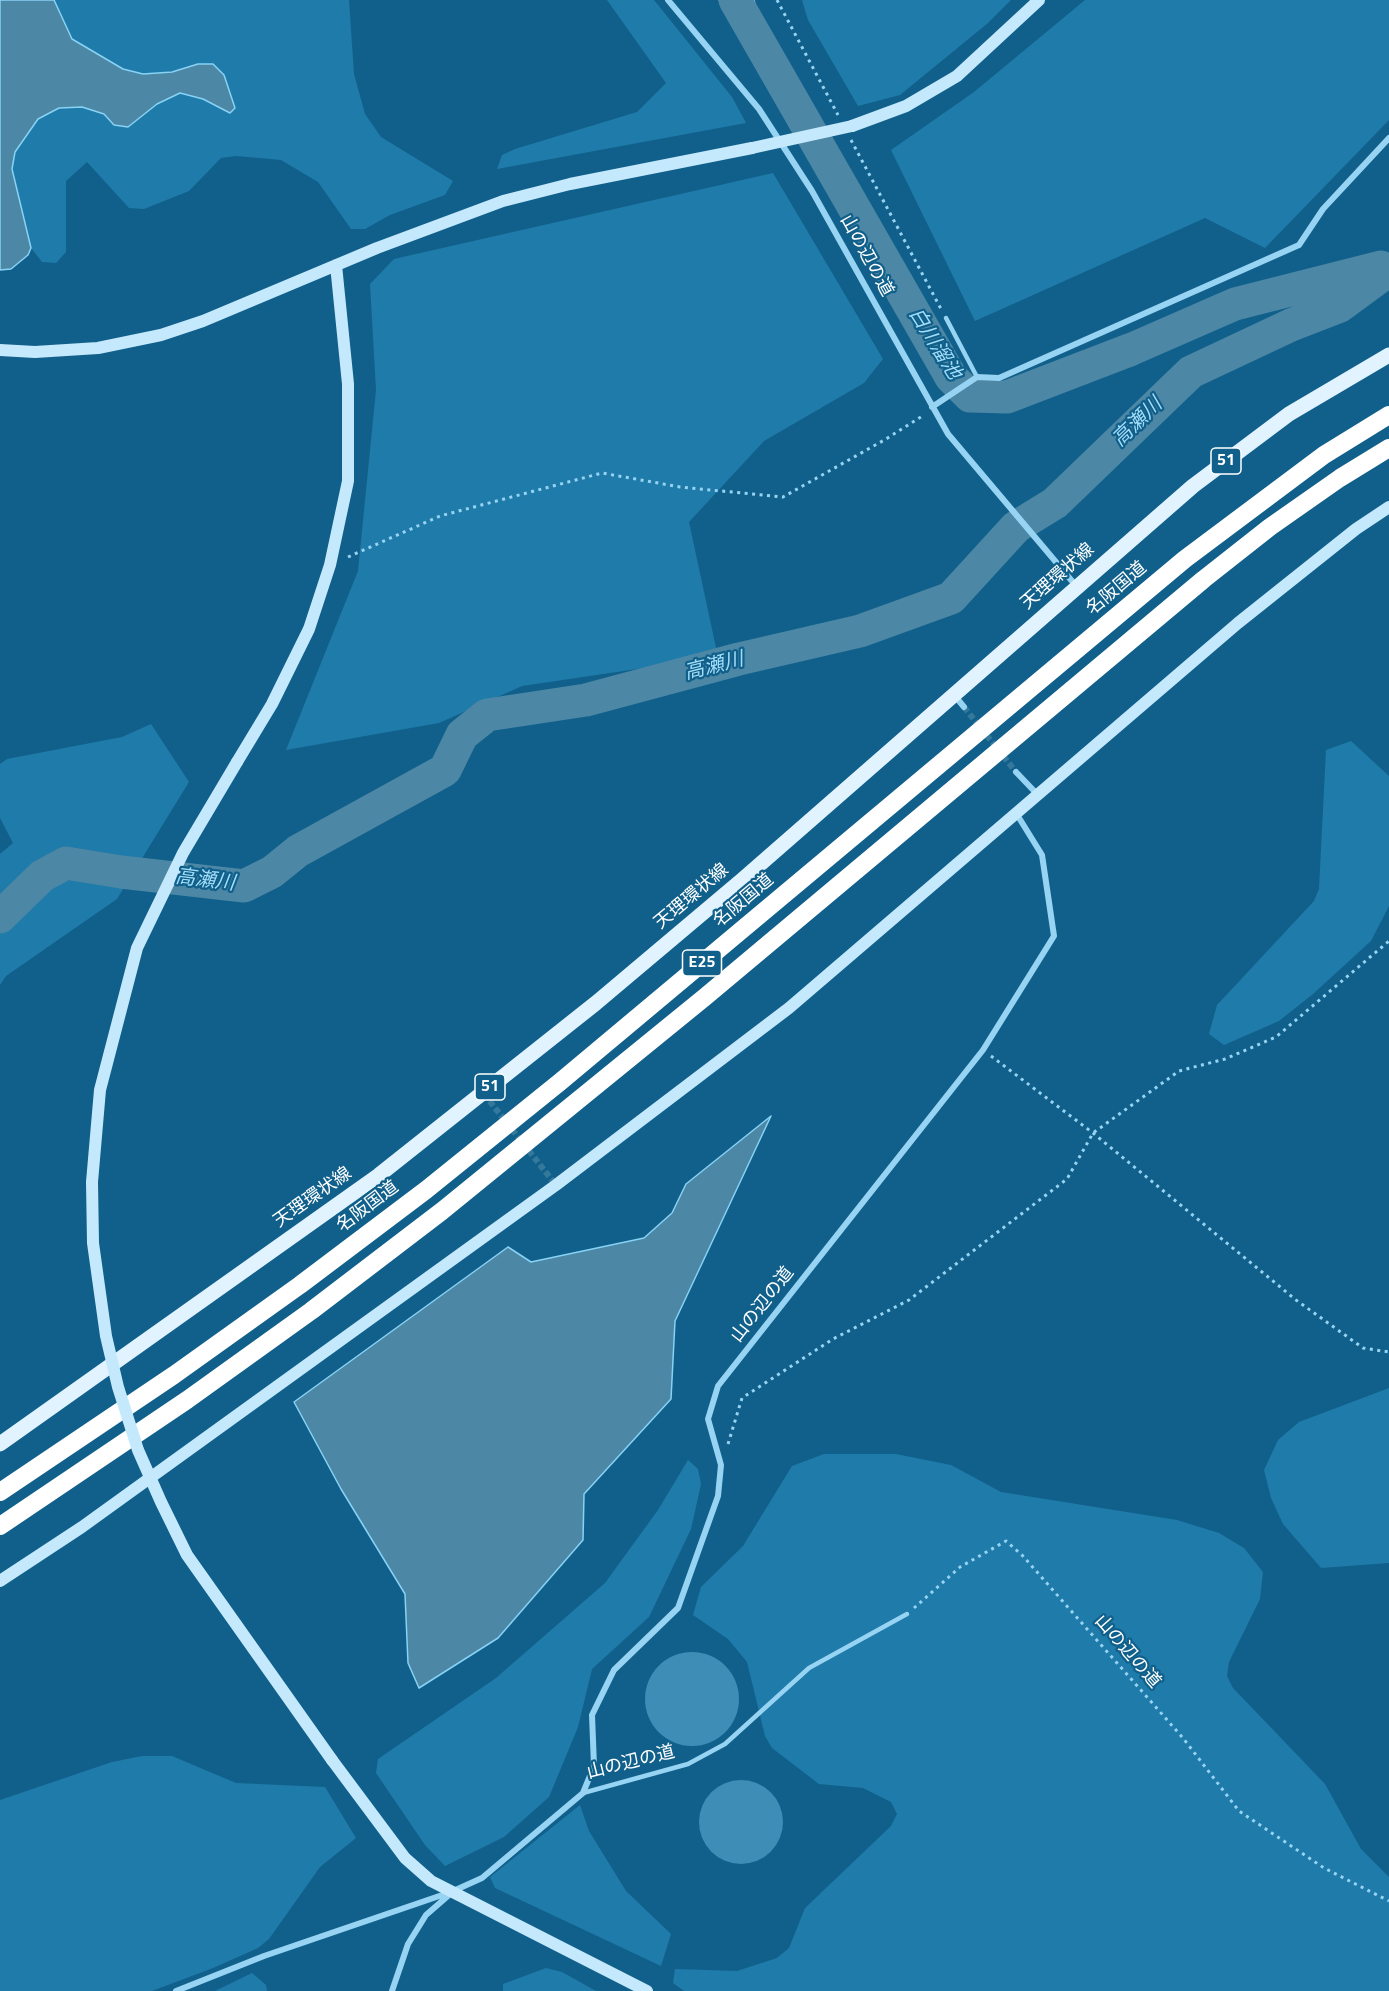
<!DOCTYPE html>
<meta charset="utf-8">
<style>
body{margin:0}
canvas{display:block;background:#10608b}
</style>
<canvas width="1389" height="1991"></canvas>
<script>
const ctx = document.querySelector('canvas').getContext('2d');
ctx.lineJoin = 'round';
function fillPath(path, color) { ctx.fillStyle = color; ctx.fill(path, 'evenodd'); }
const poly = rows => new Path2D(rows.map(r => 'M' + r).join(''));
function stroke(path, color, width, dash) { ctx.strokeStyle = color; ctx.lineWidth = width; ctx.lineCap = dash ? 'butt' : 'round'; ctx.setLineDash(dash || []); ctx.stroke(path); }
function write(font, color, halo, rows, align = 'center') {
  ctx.font = font + ' "Titillium Web","Noto Sans JP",sans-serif'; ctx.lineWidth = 4.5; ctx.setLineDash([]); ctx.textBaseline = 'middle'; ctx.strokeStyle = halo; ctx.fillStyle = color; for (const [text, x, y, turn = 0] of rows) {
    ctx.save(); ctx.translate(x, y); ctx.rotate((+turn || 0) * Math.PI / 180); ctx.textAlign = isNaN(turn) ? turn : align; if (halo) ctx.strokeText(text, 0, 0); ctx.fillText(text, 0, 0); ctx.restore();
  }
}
const green = poly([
 [54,0,349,0,354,74,365,114,381,137,453,181,445,195,390,215,365,229,351,229,318,182,281,160,236,156,221,158,189,191,144,209,129,208,87,162,66,181,66,252,56,263,42,262,31,248,12,169,15,152,38,119,59,108,82,107,104,114,114,125,128,127,157,104,180,93,203,99,230,113,198,64,186,70,143,74,123,69,72,39],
 [607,0,654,0,732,97,746,123,497,169,502,155,515,149,637,112,666,83],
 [802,0,1011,0,988,23,900,95,858,106,808,20],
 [1085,0,1389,0,1389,120,1265,248,1205,218,975,321,891,150,974,92],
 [773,173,883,359,864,383,764,441,689,522,718,657,522,686,439,723,286,750,358,571,376,390,370,284,394,259],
 [151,724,189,782,117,899,6,976,0,985,0,854,13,843,0,818,0,764,7,759,122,737],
 [1351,741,1389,776,1389,906,1371,941,1313,994,1279,1021,1224,1045,1209,1034,1217,1005,1314,901,1319,889,1326,750],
 [1389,1388,1389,1563,1321,1568,1283,1524,1271,1498,1264,1470,1278,1440,1299,1422],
 [824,1454,896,1454,951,1465,1001,1492,1177,1520,1219,1533,1244,1548,1263,1572,1260,1599,1229,1662,1227,1676,1233,1688,1325,1784,1361,1849,1389,1877,1389,1991,684,1991,673,1983,675,1969,737,1971,777,1958,789,1948,805,1908,891,1826,897,1814,891,1802,863,1788,819,1784,772,1748,765,1736,747,1662,728,1639,693,1615,701,1587,743,1546,792,1466],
 [688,1460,698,1469,701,1484,691,1529,649,1617,592,1669,578,1727,549,1797,504,1837,445,1866,425,1845,376,1773,378,1759,496,1678,605,1583,658,1510],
 [142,1756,172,1756,236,1783,325,1787,356,1838,320,1867,269,1939,258,1948,213,1968,152,1991,0,1991,0,1800,112,1762],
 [580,1805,589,1831,626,1891,671,1934,661,1966,495,1888,490,1877],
 [546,1968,562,1972,596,1991,503,1991,503,1984],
 [252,1973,266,1985,267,1991,215,1991]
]);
const water = poly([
 [0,0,54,0,72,39,123,69,143,74,172,72,198,64,213,64,224,75,235,108,230,113,203,99,180,93,157,104,128,127,114,125,104,114,82,107,59,108,38,119,15,152,12,169,31,248,28,255,11,269,0,270,0,0],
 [719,0,754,0,762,32,751,38,719,0],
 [771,1116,675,1321,671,1399,584,1494,583,1540,498,1638,419,1688,408,1663,405,1594,341,1489,294,1402,508,1247,531,1262,644,1238,672,1213,686,1184,771,1116]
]);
const river = poly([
 [735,0,951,377,970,396,1007,397,1132,349,1235,304,1381,267],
 [0,917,42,876,66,863,121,872,244,886,272,872,298,851,445,770,462,735,487,715,586,700,739,659,860,631,951,598,1016,527,1055,503,1191,372,1291,325,1340,306,1389,270]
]);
const building = poly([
 '645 1699a47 47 0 1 1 94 0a47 47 0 1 1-94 0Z',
 '699 1822a42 42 0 1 1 84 0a42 42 0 1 1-84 0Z'
]);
const streetTunnel = poly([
 [964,707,1016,772],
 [484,1094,556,1185]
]);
const path = poly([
 [777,0,838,115],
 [851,140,941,309],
 [348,557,440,516,602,473,680,487,783,497,886,439,924,415],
 [991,1056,1093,1133,1296,1300,1363,1348,1389,1352],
 [728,1444,742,1398,833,1339,909,1300,1067,1179,1093,1133,1179,1071,1225,1059,1276,1037,1389,941],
 [914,1608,960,1567,1006,1541,1022,1555,1183,1738,1239,1811,1324,1868,1389,1901]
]);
const lane = poly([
 [946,318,977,377],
 [583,1793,688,1764,725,1744,809,1668,907,1614]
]);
const street = poly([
 [668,0,759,109,812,191,948,434,1077,587],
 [932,407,977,377,999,378,1299,245,1323,209,1389,138],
 [955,696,964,707],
 [1016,772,1037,794],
 [176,1991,264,1956,451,1892,482,1878,583,1793,594,1766,592,1715,614,1670,678,1608,718,1496,721,1465,708,1419,718,1386,983,1050,1054,936,1042,855,1016,813],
 [392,1991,408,1944,426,1915,449,1895]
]);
const secondary = poly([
 [852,126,906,106,957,76,1039,0],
 [0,350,35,352,98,348,161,335,203,321,377,248,503,201,570,184,752,148],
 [237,762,272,704,309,629,330,565,348,481,348,384,336,265],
 [0,1581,82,1527,556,1185,789,1008,1238,623,1356,529,1389,507],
 [332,1760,405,1858,431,1881,647,1991]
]);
const primary = poly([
 [0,1444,379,1175,596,1003,742,880,1193,486,1289,414,1389,355]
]);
const highway = poly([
 [0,1492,174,1375,300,1285,426,1190,560,1082,1185,559,1324,455,1389,415],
 [0,1526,187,1400,311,1311,442,1211,705,997,1204,579,1270,527,1340,478,1389,448]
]);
const secondaryBridge = poly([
 [752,148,852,126],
 [237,762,183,853,137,948,100,1090,92,1182,93,1243,106,1336,118,1387,138,1450,161,1502,187,1555,332,1760]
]);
const shields = [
 [1226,461,30],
 [702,963,39],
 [490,1087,30]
];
const shieldNames = [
 ["51",1226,461],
 ["E25",702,963],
 ["51",490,1087]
];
const streetNames = [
 ["山の辺の道",866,256,61],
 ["天理環状線",1058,577,-41],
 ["名阪国道",1117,589,-40],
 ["天理環状線",692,897,-40],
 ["名阪国道",744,901,-40],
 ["天理環状線",313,1198,-35],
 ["名阪国道",368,1207,-37],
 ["山の辺の道",763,1305,-52],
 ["山の辺の道",1127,1652,49],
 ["山の辺の道",631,1763,-14]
];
const waterNames = [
 ["白川溜池",934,344,58],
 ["高瀬川",1138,423,-44],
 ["高瀬川",714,667,-14],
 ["高瀬川",205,881,7]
];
fillPath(green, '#1f7ba9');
fillPath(water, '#4c87a5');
stroke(water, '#88d2f5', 1.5);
stroke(river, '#4c87a5', 33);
fillPath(building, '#3e8db7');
stroke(streetTunnel, '#34789c', 6, [6, 3]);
stroke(path, '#97d3f2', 3, [3, 4.5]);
stroke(lane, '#97d3f2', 4.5);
stroke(street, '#97d3f2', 6);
stroke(secondary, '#c5e9fc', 12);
stroke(primary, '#e1f3ff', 15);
stroke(highway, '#fff', 18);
stroke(secondaryBridge, '#c5e9fc', 12);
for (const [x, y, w] of shields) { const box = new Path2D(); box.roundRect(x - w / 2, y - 13, w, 26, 4.5); ctx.fillStyle = '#10608b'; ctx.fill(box); stroke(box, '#fff', 1.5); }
write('bold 16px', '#fff', null, shieldNames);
write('18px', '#fff', '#10608b', streetNames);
write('italic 20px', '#a2ddf9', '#10608b', waterNames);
</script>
